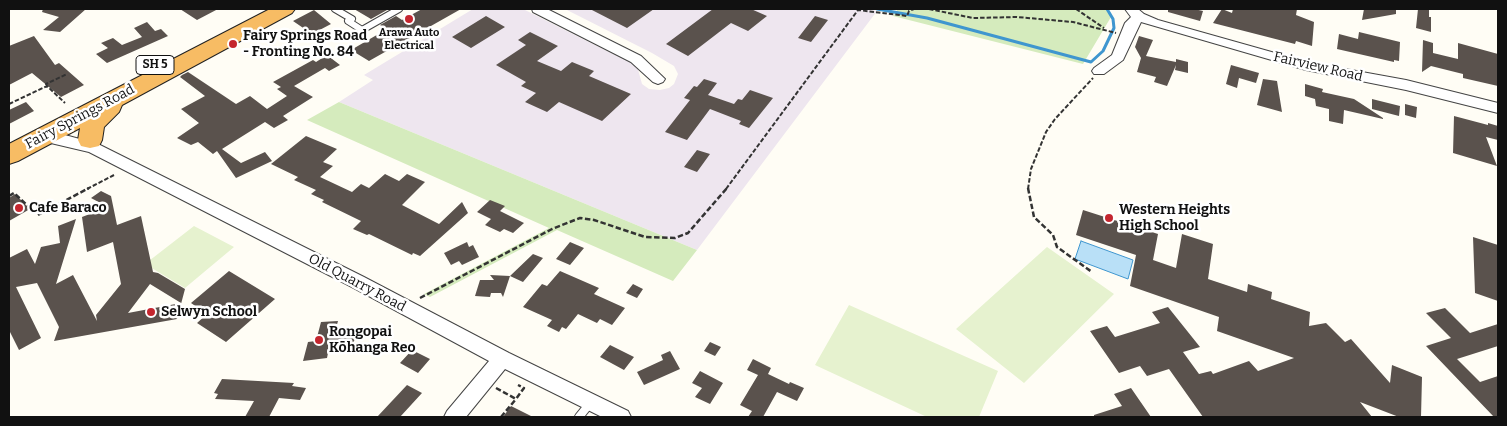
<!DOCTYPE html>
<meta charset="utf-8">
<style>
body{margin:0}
#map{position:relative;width:1507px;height:426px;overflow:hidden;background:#fffdf5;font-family:Bitter,serif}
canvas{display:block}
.frame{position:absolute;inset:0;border:10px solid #111;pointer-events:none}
</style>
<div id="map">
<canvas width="1507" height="426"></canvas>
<div class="frame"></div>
</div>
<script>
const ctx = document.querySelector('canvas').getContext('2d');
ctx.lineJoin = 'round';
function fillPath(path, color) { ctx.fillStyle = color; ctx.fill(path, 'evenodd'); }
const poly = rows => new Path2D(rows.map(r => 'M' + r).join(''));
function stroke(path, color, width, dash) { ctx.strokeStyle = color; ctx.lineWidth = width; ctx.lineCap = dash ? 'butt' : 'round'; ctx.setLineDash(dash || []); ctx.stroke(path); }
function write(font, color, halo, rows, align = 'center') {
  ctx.font = font + ' Bitter,serif'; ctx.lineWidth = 5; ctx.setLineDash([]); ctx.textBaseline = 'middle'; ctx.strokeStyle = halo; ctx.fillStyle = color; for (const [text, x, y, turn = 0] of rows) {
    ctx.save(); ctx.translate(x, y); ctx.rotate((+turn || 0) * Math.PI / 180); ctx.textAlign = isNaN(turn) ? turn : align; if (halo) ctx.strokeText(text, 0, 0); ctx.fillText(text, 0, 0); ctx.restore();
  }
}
const industrial = poly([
 [473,9,523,9,637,66,642,84,649,89,660,90,669,88,674,84,678,74,674,66,652,53,565,9,868,9,877,11,697,250,339,102,373,80,364,75]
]);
const green = poly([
 [898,9,1108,9,1111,17,1083,64,893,16],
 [339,102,697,250,673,281,557,230,430,297,424,294,549,228,307,120]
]);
const pitch = poly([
 [194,226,234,247,185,288,145,264],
 [1047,247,1114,294,1024,383,956,329],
 [849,305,998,371,979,417,927,417,815,365]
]);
const water = poly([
 [1081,241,1133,260,1128,279,1075,259,1081,241]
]);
const stream = poly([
 [877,9,927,18,1091,62,1103,51,1114,28,1113,19,1107,9]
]);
const building = poly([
 [43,9,86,9,60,32,43,30,59,17,42,12],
 [180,9,218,9,197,20],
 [354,9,384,9,387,10,371,19],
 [422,9,461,9,369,61,351,50,387,29,380,25,396,16,402,20],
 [590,9,654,9,627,28],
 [713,9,751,9,767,16,748,31,731,23,688,56,666,44],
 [1168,9,1194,9,1203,11,1200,21,1168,12],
 [1222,9,1232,13,1233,9,1297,9,1296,15,1314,22,1312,46,1296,41,1295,44,1213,23],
 [1364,9,1396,9,1396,14,1362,20],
 [1418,9,1429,9,1429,17,1431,17,1431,32,1416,28],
 [314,10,331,24,312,34,293,21],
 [486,16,505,27,471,48,452,37],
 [815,16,828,20,811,42,798,38],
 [147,22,155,31,161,29,168,36,107,63,96,54,108,48,101,43,113,38,122,45,142,37,134,28],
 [530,32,558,46,537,61,561,71,572,62,594,71,589,76,631,94,602,121,559,102,547,112,525,102,536,93,521,86,526,82,496,65,526,45,518,40],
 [1359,32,1400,42,1399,61,1394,60,1394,62,1337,49,1339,34,1358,39],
 [34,36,55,65,59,63,84,85,61,97,32,73,9,85,9,46],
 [1139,36,1153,40,1146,56,1176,62,1176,59,1188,62,1188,73,1175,70,1176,65,1167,86,1154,82,1156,77,1137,72,1141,58,1135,47],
 [1423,40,1433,43,1433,53,1458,59,1458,43,1498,54,1498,86,1463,78,1463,74,1431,66,1422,72],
 [327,55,340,65,329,71,325,68,294,86,313,97,283,116,288,120,274,128,265,122,222,149,241,163,265,152,272,161,236,178,217,151,213,154,198,142,191,145,177,138,199,123,181,109,205,96,180,77,182,75,188,72,236,104,250,96,267,109,287,96,277,89,281,87,273,82,313,60,316,62],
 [1231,65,1259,73,1256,83,1239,78,1237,88,1226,84],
 [704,79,717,83,708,95,734,104,738,99,742,100,750,90,773,98,749,128,739,124,741,121,710,109,687,140,665,132,690,100,684,98,694,86,697,87],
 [1263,79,1277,81,1282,112,1257,105],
 [1305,84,1323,89,1322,92,1354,99,1383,118,1383,119,1344,110,1343,124,1329,121,1329,109,1316,106,1315,99,1305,96],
 [1372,99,1400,106,1399,116,1372,109],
 [26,102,34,111,9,124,9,110],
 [1405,104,1417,107,1416,118,1405,115],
 [1454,116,1488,125,1488,123,1498,126,1498,140,1486,137,1497,166,1453,153],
 [306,136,337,149,323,162,333,166,320,177,352,192,361,184,369,188,385,174,399,181,407,174,425,182,402,205,439,224,462,202,468,213,420,256,413,253,412,255,369,234,367,235,353,229,361,221,322,202,324,200,311,194,316,190,294,180,298,177,271,164],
 [697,150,710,154,697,172,684,167],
 [101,191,111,196,117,225,141,216,153,272,158,273,185,289,177,319,54,341,59,327,37,283,16,287,41,338,19,350,9,330,9,258,27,249,35,264,41,247,60,243,58,226,76,219,56,284,73,275,97,321,96,315,121,284,113,242,87,252,82,217,108,207,91,198],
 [150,284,181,303,128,313],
 [15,194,30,209,9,221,9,198],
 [490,200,505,206,500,211,524,223,513,233,504,229,500,232,485,225,491,219,477,212],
 [1083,210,1158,234,1153,260,1176,268,1182,234,1213,244,1208,279,1247,292,1248,284,1272,292,1271,299,1310,312,1309,326,1326,323,1345,342,1351,339,1390,383,1392,365,1422,377,1421,417,1399,417,1360,402,1372,417,1203,417,1169,369,1147,376,1140,366,1119,373,1090,331,1107,326,1115,337,1160,323,1152,312,1168,307,1200,347,1183,352,1199,374,1211,371,1213,374,1249,361,1258,371,1294,358,1217,331,1219,317,1130,286,1136,255,1076,235],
 [1473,237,1498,245,1498,301,1475,293],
 [467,242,469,247,473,245,479,257,462,265,459,261,451,265,444,253],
 [570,242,584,248,570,265,556,259],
 [533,254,543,258,523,282,510,276],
 [229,271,275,299,226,342,197,323,207,314,191,303],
 [560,271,599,288,594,294,625,308,612,325,600,319,597,323,578,314,566,329,562,327,559,332,547,326,552,320,523,307,542,284,547,286],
 [490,275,510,276,503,297,501,293,491,293,490,297,475,296,480,280,494,280],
 [633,284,643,289,637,298,626,293],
 [1445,308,1470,333,1498,324,1498,346,1457,359,1480,382,1498,376,1498,417,1494,417,1426,346,1451,338,1426,313],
 [338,321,336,328,340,327,338,336,356,337,351,347,336,346,334,353,328,353,327,358,303,361,308,342,316,341,321,322],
 [710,342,721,347,715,356,704,351],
 [610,345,634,357,624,370,600,357],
 [412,350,430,359,418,373,400,363],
 [670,351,680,369,644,385,637,372,663,360,661,355],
 [753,359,771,368,768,374,789,384,790,382,804,388,797,401,777,392,763,417,748,417,752,411,740,405,758,375,747,370],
 [700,371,723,383,710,404,695,397,702,388,692,383],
 [222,379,294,383,292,386,306,388,300,400,279,398,269,417,245,417,254,401,215,399,218,394,214,393],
 [407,385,422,393,400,417,377,417],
 [1131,388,1151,417,1094,417,1094,415,1122,406,1114,394],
 [511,406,533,417,503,417]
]);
const pathFar1 = poly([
 [929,9,973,18,1017,17,1073,22,1116,33],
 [1076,9,1104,28],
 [47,86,46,84,67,74],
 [9,104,47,86,65,103],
 [87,189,114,175],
 [726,189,858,10,907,16,909,11,914,9],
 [1028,189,1031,169,1046,132,1055,119,1093,78]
]);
const path = poly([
 [1028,188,1034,217,1053,235,1057,247,1092,272],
 [9,196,14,193,29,207],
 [38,215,89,188],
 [420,298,552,229,580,218,594,220,645,237,675,238,688,233,727,188],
 [496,388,516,399,524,388,518,385],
 [501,417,516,399]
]);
const serviceFar1 = poly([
 [335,9,352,19,348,21,362,30,399,9]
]);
const service = poly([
 [579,417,591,402]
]);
const minor = poly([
 [532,9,547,9,641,56,665,79,663,82,658,84,653,82,631,62,533,12,532,9],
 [1125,9,1138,9,1144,14,1158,20,1307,62,1406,80,1498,103,1498,113,1406,90,1306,70,1141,22,1123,60,1104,74,1094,74,1092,71,1094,68,1112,55,1125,23,1131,17,1125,9],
 [43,131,54,132,98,144,364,277,509,353,628,411,631,417,602,417,505,369,466,417,444,417,447,411,489,361,352,287,89,152,38,140,36,136,38,132,43,131]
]);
const trunk = poly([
 [270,9,295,9,292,13,122,105,119,112,104,127,102,140,99,146,90,148,81,146,78,140,80,128,18,161,9,164,9,144,270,9]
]);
const markers = [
 [409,19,5,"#c4262e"],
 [233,44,5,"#c4262e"],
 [19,208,5,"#c4262e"],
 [1109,218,5,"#c4262e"],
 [151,312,5,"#c4262e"],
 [319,340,5,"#c4262e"]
];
const farPoinames = [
 ["Arawa Auto",409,33],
 ["Electrical",409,46]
];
const shields = [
 [155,65,38]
];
const shieldNames = [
 ["SH 5",155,65]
];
const poiNames = [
 ["Fairy Springs Road",243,36],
 ["- Fronting No. 84",243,52],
 ["Cafe Baraco",29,208],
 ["Western Heights",1119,210],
 ["High School",1119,226],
 ["Selwyn School",161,312],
 ["Rongopai",329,332],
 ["Kōhanga Reo",329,348]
];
const streetNames = [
 ["Fairview Road",1318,67,13],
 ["Fairy Springs Road",80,117,-28],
 ["Old Quarry Road",357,283,28]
];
fillPath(industrial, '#eee6ef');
fillPath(green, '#d5ebbd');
fillPath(pitch, '#e6f2cf');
fillPath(water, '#b9e0f7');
stroke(water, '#3f96cf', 1);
stroke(stream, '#3f96cf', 3);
fillPath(building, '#5a524d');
stroke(serviceFar1, '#444', 8);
stroke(service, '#444', 10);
stroke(minor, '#444', 2);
stroke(trunk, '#222', 2);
stroke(pathFar1, '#333', 2, [4.5, 2]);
stroke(path, '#333', 2.5, [5.5, 2.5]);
stroke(serviceFar1, '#fff', 6);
stroke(service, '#fff', 8);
fillPath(minor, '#fff');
fillPath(trunk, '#f7bc64');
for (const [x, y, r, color] of markers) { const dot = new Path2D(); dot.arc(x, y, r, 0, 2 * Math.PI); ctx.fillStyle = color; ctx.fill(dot); stroke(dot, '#fff', 2); }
write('bold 11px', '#111', '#fff', farPoinames);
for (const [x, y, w] of shields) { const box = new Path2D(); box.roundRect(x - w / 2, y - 9.5, w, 19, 4); ctx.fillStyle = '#fff'; ctx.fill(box); stroke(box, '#111', 1); }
write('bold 12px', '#111', null, shieldNames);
write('bold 14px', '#111', '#fff', poiNames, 'left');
write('14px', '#111', '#fff', streetNames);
</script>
